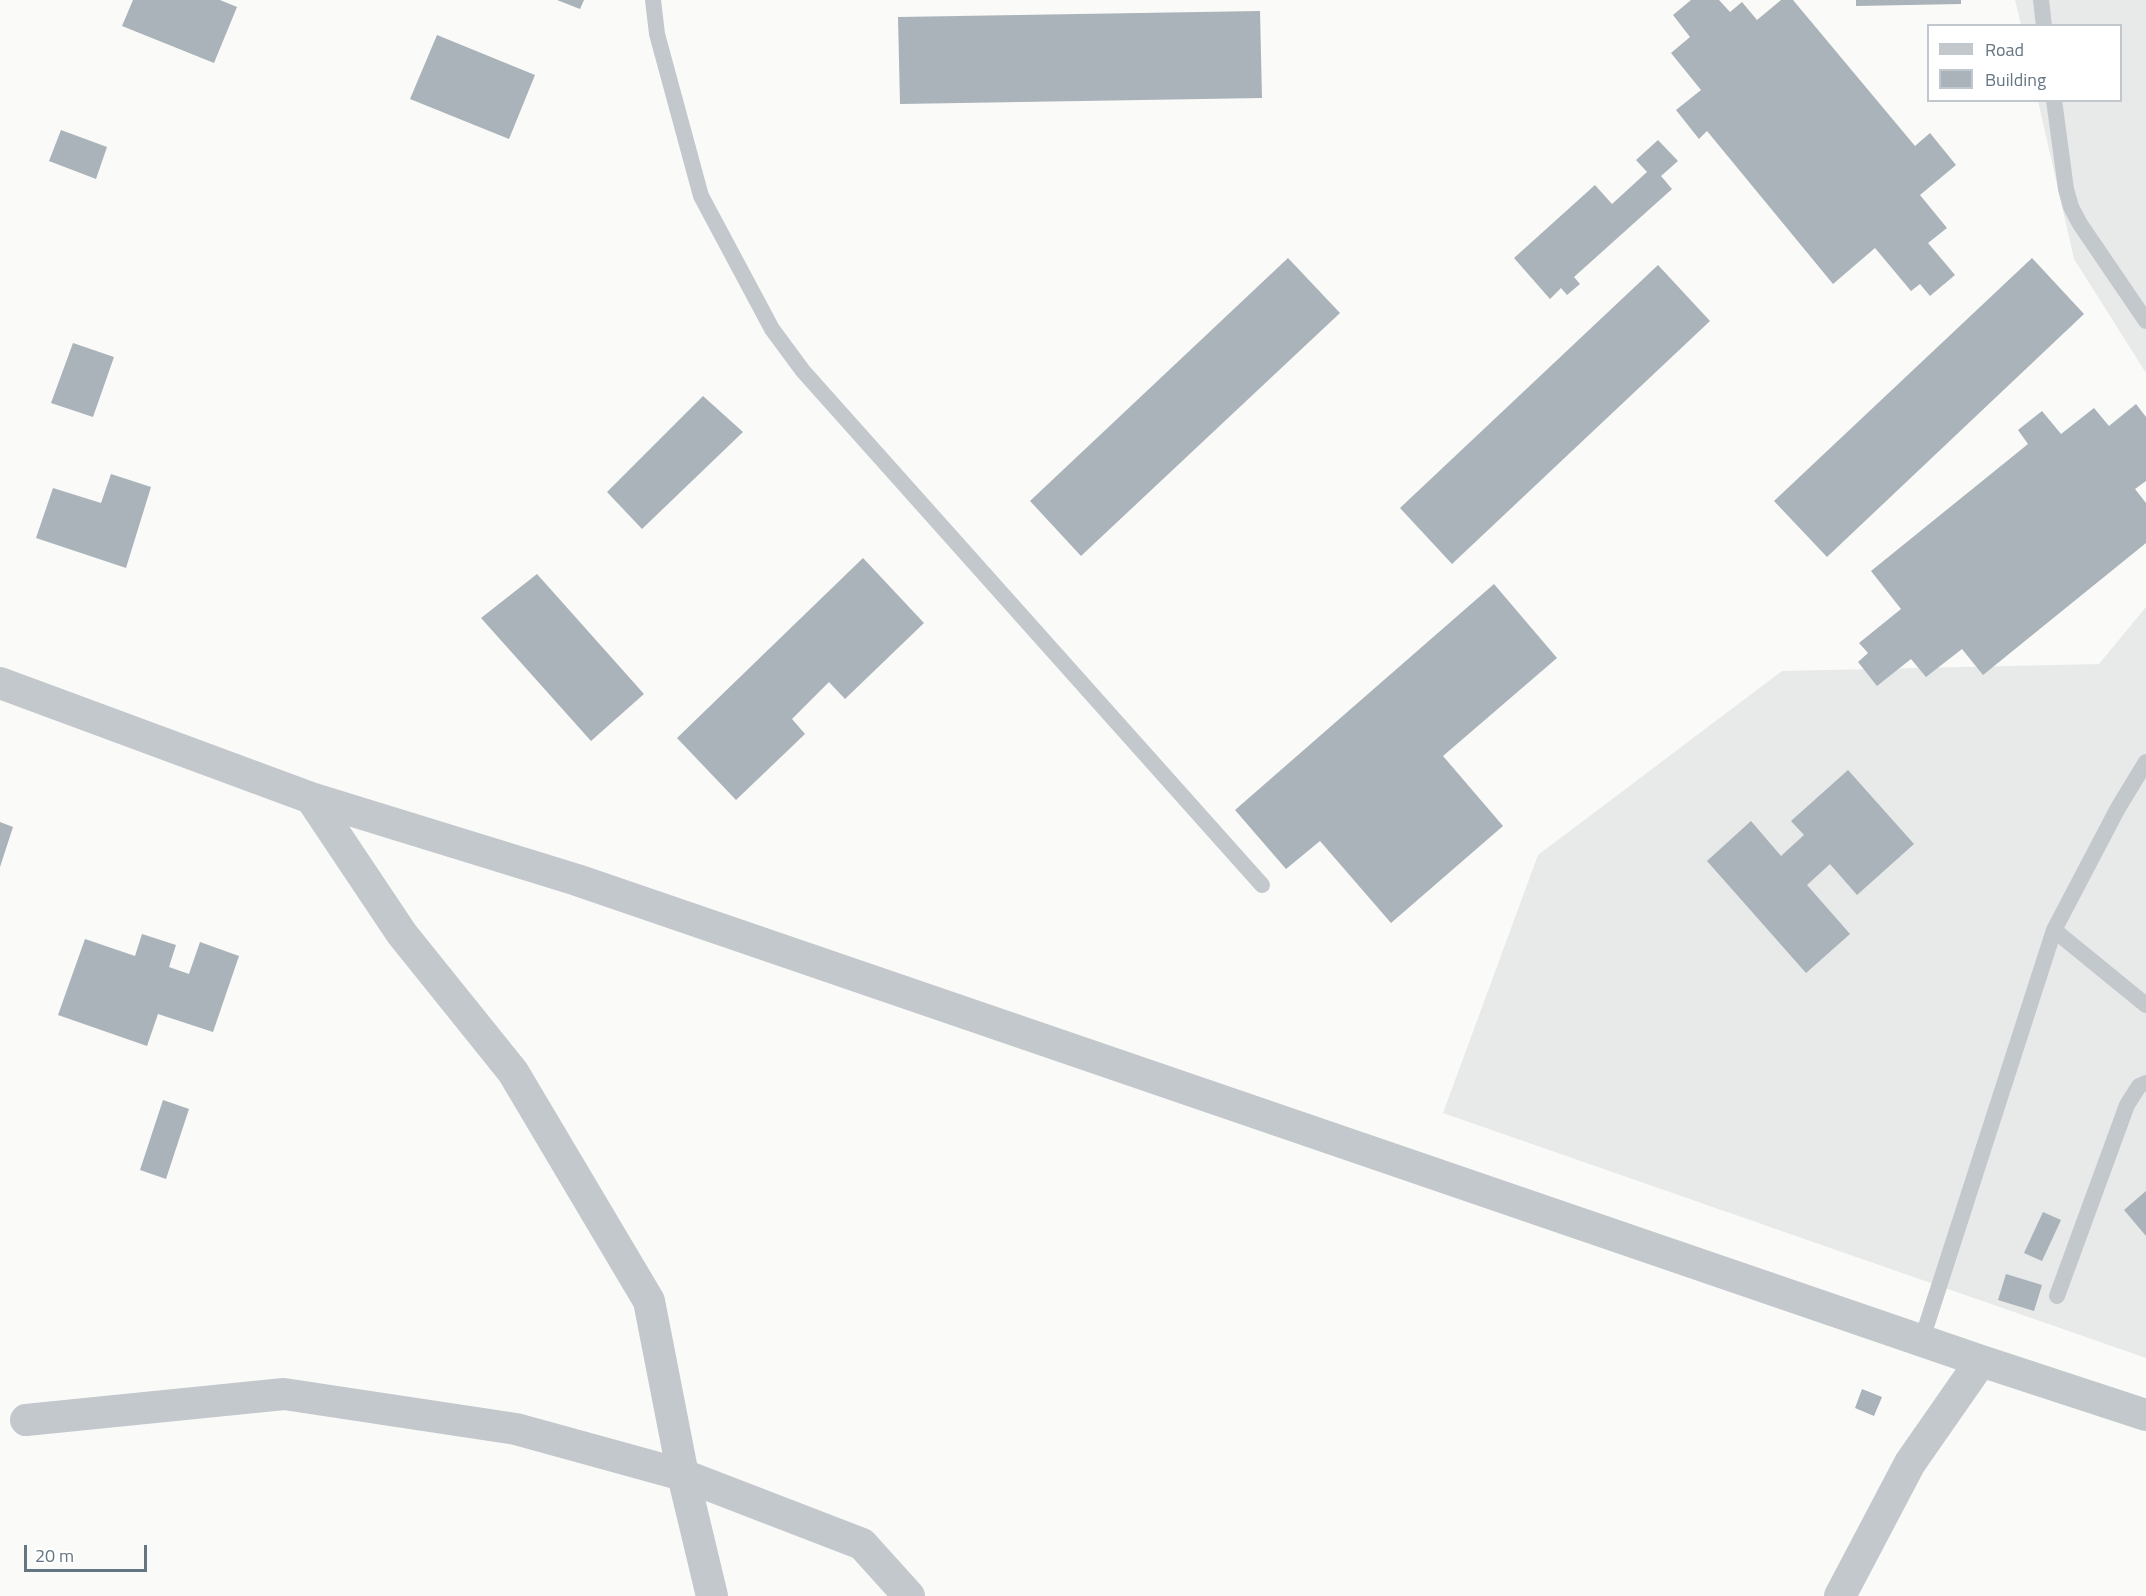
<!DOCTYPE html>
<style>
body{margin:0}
#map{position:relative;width:2146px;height:1596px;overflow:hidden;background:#fafaf8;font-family:"Titillium Web",sans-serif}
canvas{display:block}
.legend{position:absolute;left:1927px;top:24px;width:195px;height:78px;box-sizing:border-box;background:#fff;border:2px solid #c1c8cd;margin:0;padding:8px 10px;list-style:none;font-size:18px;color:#657683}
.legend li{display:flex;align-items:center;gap:12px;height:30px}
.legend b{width:30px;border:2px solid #c1c8cd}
.scale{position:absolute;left:24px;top:1545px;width:123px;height:27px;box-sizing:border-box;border:3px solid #657683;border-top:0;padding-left:8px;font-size:18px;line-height:21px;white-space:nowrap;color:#657683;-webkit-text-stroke:4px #fff;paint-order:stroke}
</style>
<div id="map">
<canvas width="2146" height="1596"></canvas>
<ul class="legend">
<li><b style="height:8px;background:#c3c8cc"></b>Road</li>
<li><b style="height:16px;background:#aab3b9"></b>Building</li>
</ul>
<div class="scale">20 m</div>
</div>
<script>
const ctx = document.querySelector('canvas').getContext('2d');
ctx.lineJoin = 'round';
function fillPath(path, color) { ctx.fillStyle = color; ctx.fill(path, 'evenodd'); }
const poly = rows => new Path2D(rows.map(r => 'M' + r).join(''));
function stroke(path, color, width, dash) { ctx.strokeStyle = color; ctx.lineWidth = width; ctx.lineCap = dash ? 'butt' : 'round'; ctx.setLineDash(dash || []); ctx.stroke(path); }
const built = poly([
 [2015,0,2146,0,2146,373,2074,259,2038,101,2120,100,2120,26,2021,25],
 [2146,607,2146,1358,1443,1113,1538,855,1782,671,2099,664]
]);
const building = poly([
 [133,0,220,0,237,7,214,63,122,26],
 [557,0,584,0,580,9],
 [1691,0,1719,0,1730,12,1742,2,1757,20,1781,0,1793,0,1915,146,1930,133,1956,165,1920,195,1947,228,1928,243,1955,275,1930,296,1920,284,1911,291,1875,248,1833,284,1707,131,1699,139,1676,110,1701,90,1671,53,1690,37,1673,15],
 [1856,0,1961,0,1961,4,1856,6],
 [1260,11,1262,98,900,104,898,17],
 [437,35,535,75,509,139,410,99],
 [61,130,107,147,96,179,49,161],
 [1658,140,1678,161,1661,176,1672,189,1574,277,1580,284,1567,295,1561,288,1550,299,1514,258,1595,185,1612,204,1647,172,1636,160],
 [1288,258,1340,313,1081,556,1030,501],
 [2032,258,2084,314,1827,557,1774,501],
 [1658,265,1710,321,1452,564,1400,508],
 [73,343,114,357,93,417,51,403],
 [703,396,743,432,642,529,607,492],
 [2136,404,2146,417,2146,481,2135,489,2146,503,2146,543,1983,675,1962,649,1926,677,1911,659,1877,686,1858,662,1868,653,1859,643,1901,609,1871,571,2028,444,2018,430,2042,411,2061,434,2094,408,2109,426],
 [111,474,151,487,126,568,36,538,53,488,101,503],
 [863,558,924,623,845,699,829,682,792,719,805,734,736,800,677,738],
 [537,574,644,694,591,741,481,618],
 [1494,584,1557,658,1443,756,1503,826,1391,923,1320,841,1286,869,1235,810],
 [1848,770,1914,844,1857,895,1830,864,1807,885,1850,934,1806,973,1707,861,1751,821,1781,856,1804,835,1791,821],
 [0,822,13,827,0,867],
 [142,934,176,945,169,967,189,974,200,942,239,956,213,1032,158,1014,147,1046,58,1015,85,939,135,956],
 [163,1100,189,1109,166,1179,140,1170],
 [2146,1191,2146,1236,2124,1210],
 [2043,1212,2061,1220,2042,1261,2024,1253],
 [2006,1274,2042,1285,2034,1311,1998,1300],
 [1862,1389,1882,1397,1874,1416,1855,1408]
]);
const service = poly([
 [653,0,657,34,701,196,772,329,803,371,1262,885],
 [2041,0,2044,26],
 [2054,100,2066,189,2071,207,2080,224,2146,321],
 [2054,930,2146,1005],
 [2057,1296,2127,1105,2139,1086,2146,1083],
 [1922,1339,2054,930,2118,808,2146,762]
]);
const minor = poly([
 [0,683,311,798,577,880,1981,1361,2146,1415],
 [311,798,402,934,513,1072,649,1301,683,1475,712,1596],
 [26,1420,284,1394,516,1429,683,1475,862,1544,909,1596],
 [1840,1596,1910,1463,1981,1361]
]);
fillPath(built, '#e8e9e9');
fillPath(building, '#aab3b9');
stroke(service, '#c3c8cc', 16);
stroke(minor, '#c3c8cc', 32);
</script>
